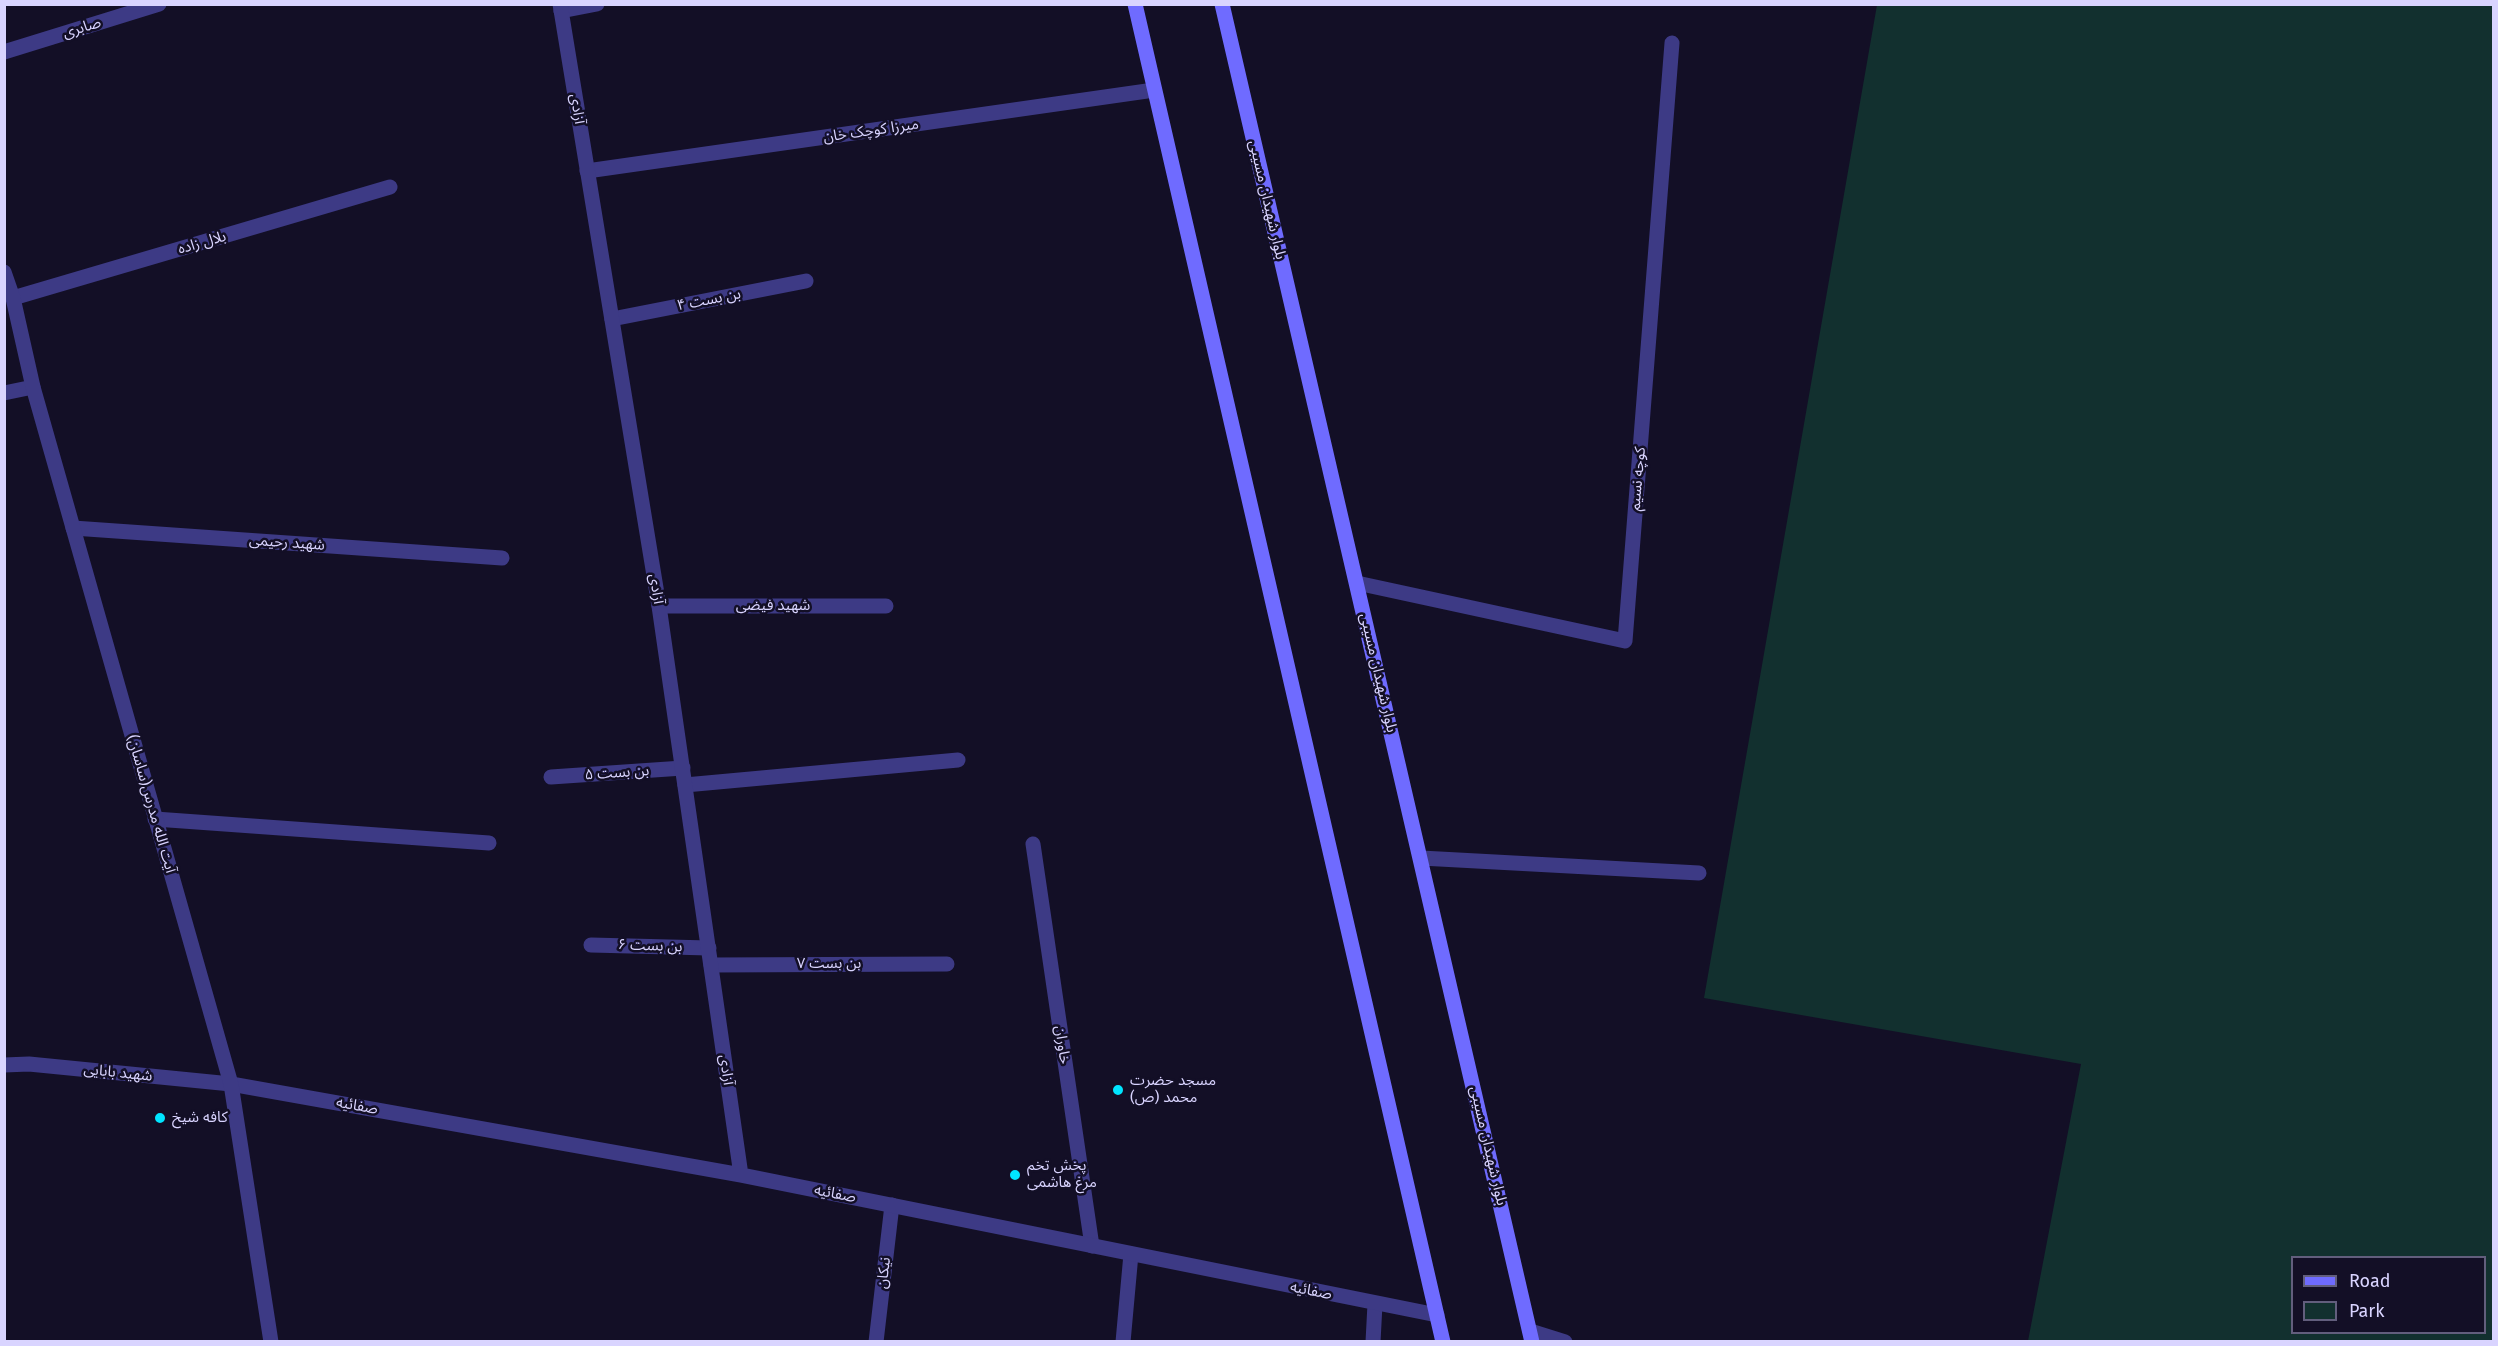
<!DOCTYPE html>
<meta charset="utf-8">
<style>
body{margin:0}
#map{position:relative;width:2498px;height:1346px;overflow:hidden;background:#130f26;font-family:"Fira Sans",sans-serif}
canvas{display:block}
.frame{position:absolute;inset:0;border:6px solid #d9d4ff;pointer-events:none}
.legend{position:absolute;left:2291px;top:1256px;width:195px;height:78px;box-sizing:border-box;background:#130f26;border:2px solid #625e7d;margin:0;padding:8px 10px;list-style:none;font-size:18px;color:#d9d4ff}
.legend li{display:flex;align-items:center;gap:12px;height:30px}
.legend b{width:30px;border:2px solid #625e7d}
</style>
<div id="map">
<canvas width="2498" height="1346"></canvas>
<div class="frame"></div>
<ul class="legend">
<li><b style="height:8px;background:#6f6bff"></b>Road</li>
<li><b style="height:16px;background:#12302f"></b>Park</li>
</ul>
</div>
<script>
const ctx = document.querySelector('canvas').getContext('2d');
ctx.lineJoin = 'round';
function fillPath(path, color) { ctx.fillStyle = color; ctx.fill(path, 'evenodd'); }
const poly = rows => new Path2D(rows.map(r => 'M' + r).join(''));
function stroke(path, color, width, dash) { ctx.strokeStyle = color; ctx.lineWidth = width; ctx.lineCap = dash ? 'butt' : 'round'; ctx.setLineDash(dash || []); ctx.stroke(path); }
function write(font, color, halo, rows, align = 'center') {
  ctx.font = font + ' "Fira Sans","Noto Sans Arabic",sans-serif'; ctx.lineWidth = 5; ctx.setLineDash([]); ctx.textBaseline = 'middle'; ctx.strokeStyle = halo; ctx.fillStyle = color; for (const [text, x, y, turn = 0] of rows) {
    ctx.save(); ctx.translate(x, y); ctx.rotate((+turn || 0) * Math.PI / 180); ctx.textAlign = isNaN(turn) ? turn : align; if (halo) ctx.strokeText(text, 0, 0); ctx.fillText(text, 0, 0); ctx.restore();
  }
}
const green = poly([
 [1877,5,2493,5,2493,1341,2028,1341,2081,1064,1704,998],
 [2292,1258,2484,1258,2484,1332,2292,1332]
]);
const service = poly([
 [561,11,597,4],
 [4,52,159,4],
 [587,171,1154,90],
 [13,298,390,187],
 [612,319,806,281],
 [4,393,33,387],
 [73,528,502,558],
 [1357,583,1625,641,1672,43],
 [659,606,886,606],
 [551,777,683,768],
 [685,785,958,760],
 [155,819,489,843],
 [1033,844,1092,1246],
 [1421,858,1699,873],
 [591,945,709,948],
 [711,965,947,964],
 [876,1342,892,1205],
 [1123,1342,1131,1254],
 [1373,1342,1375,1304]
]);
const minor = poly([
 [560,4,659,606,741,1175],
 [4,1065,29,1064,231,1084,741,1175,1437,1315],
 [1530,1331,1565,1342]
]);
const tertiary = poly([
 [4,272,13,298,33,387,231,1084,271,1342]
]);
const secondary = poly([
 [1135,4,1443,1342],
 [1222,4,1532,1342]
]);
const markers = [
 [1118,1090,6,"#00e5ff"],
 [160,1118,6,"#00e5ff"],
 [1015,1175,6,"#00e5ff"]
];
const streetNames = [
 ["صابری",82,28,-17],
 ["آزادی",577,109,81],
 ["میرزا کوچک خان",871,131,-8],
 ["بلوار شهیدان مسیبی",1267,200,77],
 ["بلال زاده",202,243,-16],
 ["بن بست ۴",709,300,-11],
 ["کوچه نسیم",1638,479,-85],
 ["شهید رحیمی",287,543,4],
 ["آزادی",656,589,81],
 ["شهید فیضی",773,606],
 ["بلوار شهیدان مسیبی",1378,673,77],
 ["بن بست ۵",617,773,-4],
 ["آیت الله مدرس(ساسان)",151,804,74],
 ["بن بست ۶",650,946,2],
 ["بن بست ۷",829,964],
 ["خاوران",1062,1045,82],
 ["آزادی",726,1070,82],
 ["شهید بابایی",118,1073,6],
 ["صفائیه",357,1106,10],
 ["بلوار شهیدان مسیبی",1488,1146,77],
 ["صفائیه",835,1194,11],
 ["نیکان",884,1273,-83],
 ["صفائیه",1311,1291,11]
];
const poiNames = [
 ["مسجد حضرت",1130,1081],
 ["محمد (ص)",1130,1098],
 ["کافه شیخ",172,1118],
 ["پخش تخم",1027,1166],
 ["مرغ هاشمی",1027,1183]
];
fillPath(green, '#12302f');
stroke(service, '#3d3a85', 15);
stroke(minor, '#3d3a85', 15);
stroke(tertiary, '#3d3a85', 15);
stroke(secondary, '#6f6bff', 15);
for (const [x, y, r, color] of markers) { const dot = new Path2D(); dot.arc(x, y, r, 0, 2 * Math.PI); ctx.fillStyle = color; ctx.fill(dot); stroke(dot, '#130f26', 2); }
write('15px', '#d9d4ff', '#130f26', streetNames);
write('15px', '#d9d4ff', '#130f26', poiNames, 'left');
</script>
